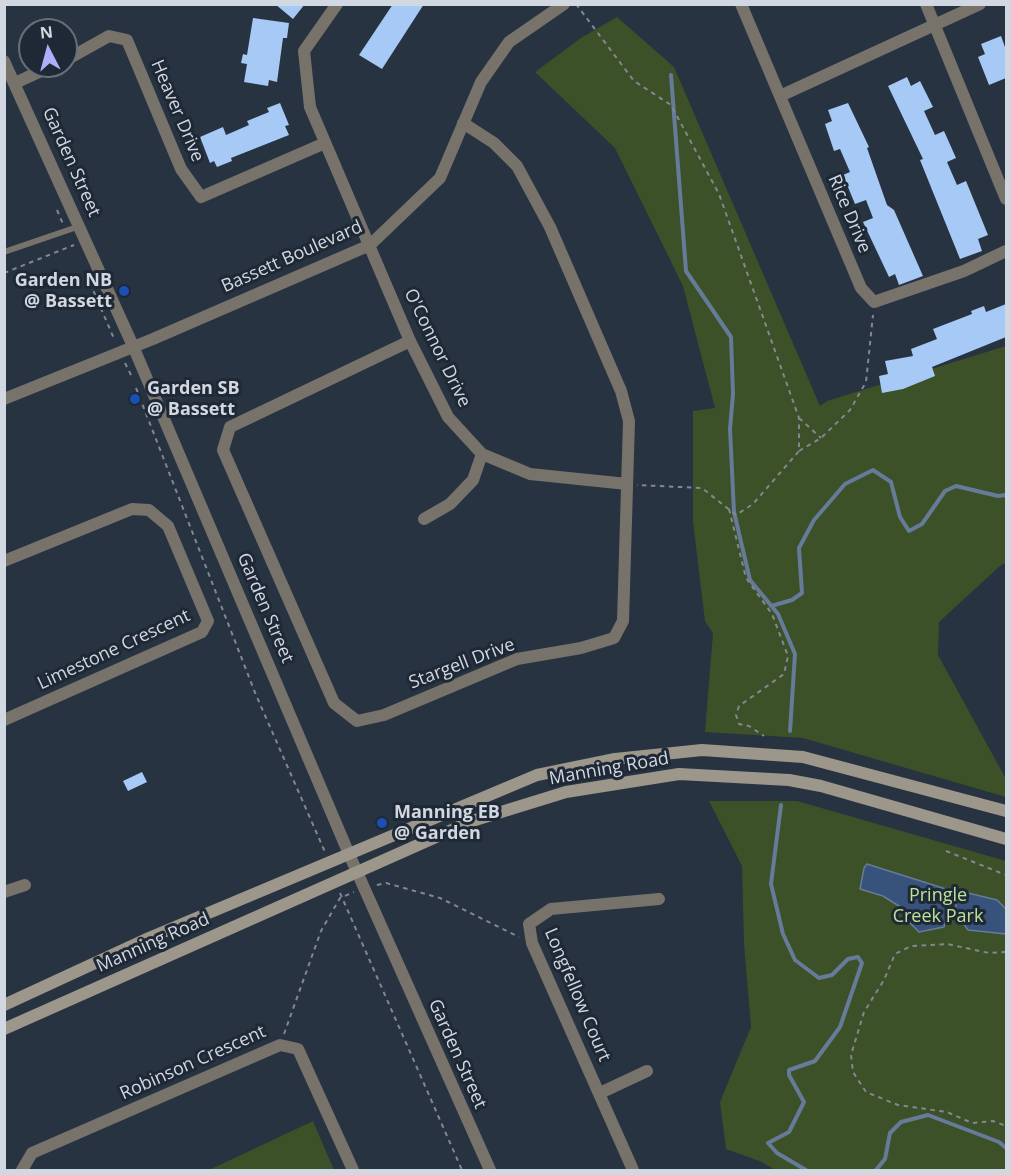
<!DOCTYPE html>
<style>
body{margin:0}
#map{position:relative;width:1011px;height:1175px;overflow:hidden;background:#283341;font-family:"Open Sans",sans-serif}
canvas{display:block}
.frame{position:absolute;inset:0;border:6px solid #d2d8e1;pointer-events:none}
.north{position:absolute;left:18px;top:18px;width:60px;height:60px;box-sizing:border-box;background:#1f2936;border:2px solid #676f7a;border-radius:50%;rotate:354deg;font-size:16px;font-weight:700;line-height:24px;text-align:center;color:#d2d8e1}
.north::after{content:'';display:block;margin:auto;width:21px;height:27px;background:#b0aefa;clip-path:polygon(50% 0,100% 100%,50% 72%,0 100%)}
</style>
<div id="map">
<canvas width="1011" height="1175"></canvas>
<div class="frame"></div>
<div class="north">N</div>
</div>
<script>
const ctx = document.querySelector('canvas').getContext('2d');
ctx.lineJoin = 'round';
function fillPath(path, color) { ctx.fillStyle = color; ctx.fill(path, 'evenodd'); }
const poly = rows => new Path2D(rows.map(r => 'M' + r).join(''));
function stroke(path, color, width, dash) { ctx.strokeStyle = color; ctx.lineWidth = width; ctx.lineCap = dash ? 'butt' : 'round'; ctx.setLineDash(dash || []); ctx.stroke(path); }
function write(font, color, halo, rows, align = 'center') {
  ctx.font = font + ' "Open Sans",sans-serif'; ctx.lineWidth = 6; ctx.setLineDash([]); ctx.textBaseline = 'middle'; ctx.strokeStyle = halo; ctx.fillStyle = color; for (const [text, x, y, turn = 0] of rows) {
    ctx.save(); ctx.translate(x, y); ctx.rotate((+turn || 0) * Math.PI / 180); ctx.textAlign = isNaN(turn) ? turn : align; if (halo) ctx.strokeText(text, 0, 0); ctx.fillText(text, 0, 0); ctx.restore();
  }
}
const green = poly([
 [617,17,674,67,820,406,827,401,1006,346,1006,563,1001,565,939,622,938,655,1006,779,1006,797,803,738,705,732,713,633,705,621,693,522,693,411,715,408,683,286,615,148,535,72,581,38],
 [709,801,797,801,1006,861,1006,1170,775,1170,762,1162,726,1149,720,1102,751,1027,744,944,742,866],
 [313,1121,334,1170,209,1170]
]);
const water = poly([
 [867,864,946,889,951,899,944,927,919,932,910,923,902,908,883,896,860,889,864,868,867,864],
 [968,893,997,900,1006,909,1006,934,968,930,956,913,956,903,968,893]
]);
const stream = poly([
 [671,75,686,271,731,337,733,394,730,429,734,512,750,580,778,614,795,654,790,731],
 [771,606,792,600,802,593,799,548,814,520,845,484,873,470,891,482,900,517,909,531,922,524,945,491,956,486,998,496,1006,495],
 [781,805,771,884,783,934,795,960,819,978,832,975,848,959,858,957,862,963,840,1027,815,1061,789,1070,789,1075,804,1102,789,1132,768,1143,777,1153,806,1170],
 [876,1170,885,1159,890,1133,901,1122,928,1115,999,1142,1006,1148]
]);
const building = poly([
 [275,4,305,4,293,19],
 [393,4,424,4,382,69,359,55],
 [253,18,289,23,287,38,283,38,277,82,269,80,268,86,244,82,247,64,241,63,243,54,247,55],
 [1001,36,1006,50,1006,78,989,85,978,57,985,54,981,44],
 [907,77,911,86,920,81,933,107,924,111,935,135,944,131,956,158,947,162,957,185,966,181,988,235,978,239,982,251,960,259,920,160,923,159,888,86],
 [280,103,289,125,285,126,289,135,231,158,232,161,217,167,214,161,210,163,200,137,223,127,226,135,249,125,247,121,269,112,267,108],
 [848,103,869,147,867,148,887,205,894,210,923,276,899,285,895,274,889,277,863,222,873,218,866,200,855,204,843,175,850,172,840,149,834,151,825,124,832,121,828,110],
 [1006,304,1006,337,932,367,935,376,903,389,882,393,879,376,888,374,885,361,913,356,911,349,937,339,933,329,972,314,971,311,984,306,986,312],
 [142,772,147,782,128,791,123,781]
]);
const path = poly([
 [576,4,634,81,671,105,719,194,799,418,799,451,753,504,736,515,702,488,637,485],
 [57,210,63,224],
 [4,273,74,245],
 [90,283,115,341],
 [125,363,133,379],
 [136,388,256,695,325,852],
 [799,418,821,438],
 [799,451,821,438,850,410,866,382,873,315],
 [729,509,746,578,772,614,788,656,784,674,739,706,736,715,739,724,749,726,764,736],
 [946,851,1006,875],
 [377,885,386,883,440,898,519,937],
 [340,893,462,1170],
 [1006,952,989,953,947,944,911,946,895,954,884,980,864,1012,851,1055,853,1072,866,1092,898,1105,947,1112,972,1123,993,1121,1006,1126],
 [284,1034,321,931,340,898,354,892]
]);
const service = poly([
 [4,252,80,226]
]);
const minor = poly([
 [337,4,304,51,310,107,410,341,448,417,482,454,530,474,627,484],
 [741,4,861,288,874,302,964,271,1006,251],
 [926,4,1006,199],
 [66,60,109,36,127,40,181,169,201,197,325,143],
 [15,83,52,66],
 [780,96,980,4],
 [410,341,230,427,223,450,334,703,357,721,384,715,517,659,581,648,614,638,623,621,629,421,621,391,550,227,517,166,494,143,463,123],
 [4,399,153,339,370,245,440,178,481,82,509,42,564,4],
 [424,519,450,504,473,480,482,454],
 [4,561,132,509,149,510,168,526,208,621,202,632,4,720],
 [4,892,25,885],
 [600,1093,647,1071],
 [22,1170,32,1153,280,1045,298,1049,353,1170],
 [633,1170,532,943,529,924,551,909,659,899]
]);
const tertiary = poly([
 [4,61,133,346,349,854,490,1170]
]);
const secondary = poly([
 [4,1005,149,938,537,775,615,759,702,750,803,757,1006,811],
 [4,1029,472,821,566,792,679,774,789,780,821,786,1006,839]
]);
const markers = [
 [124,291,6,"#1a4fb4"],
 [135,399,6,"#1a4fb4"],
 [382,823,6,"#1a4fb4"]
];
const streetNames = [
 ["Heaver Drive",177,111,67],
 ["Garden Street",71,162,66],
 ["Rice Drive",849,214,67],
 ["Bassett Boulevard",292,257,-24],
 ["O'Connor Drive",437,348,64],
 ["Garden Street",265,608,67],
 ["Limestone Crescent",114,650,-25],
 ["Stargell Drive",462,664,-21],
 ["Manning Road",609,769,-10],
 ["Manning Road",153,943,-24],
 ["Longfellow Court",577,995,67],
 ["Garden Street",457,1054,66],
 ["Robinson Crescent",193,1063,-24]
];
const poiNames = [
 ["Garden NB",112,281,"right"],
 ["@ Bassett",112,302,"right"],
 ["Garden SB",147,389],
 ["@ Bassett",147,410],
 ["Manning EB",394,813],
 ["@ Garden",394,834]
];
const parkNames = [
 ["Pringle",938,896],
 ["Creek Park",938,917]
];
fillPath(green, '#3c5127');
fillPath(water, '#38537b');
stroke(water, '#667b9a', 1.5);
stroke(stream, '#667b9a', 4);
fillPath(building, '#a6c9f5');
stroke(path, '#808893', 2, [4.5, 4.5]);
stroke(service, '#77736b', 6);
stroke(minor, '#77736b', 12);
stroke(tertiary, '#77736b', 12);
stroke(secondary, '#9d968a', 12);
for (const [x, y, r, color] of markers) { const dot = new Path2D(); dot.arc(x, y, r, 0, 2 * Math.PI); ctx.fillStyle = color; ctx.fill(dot); stroke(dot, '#1f2936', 2); }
write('18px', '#d2d8e1', '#1f2936', streetNames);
write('bold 18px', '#d2d8e1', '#1f2936', poiNames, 'left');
write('18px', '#bce29a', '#1f2936', parkNames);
</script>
